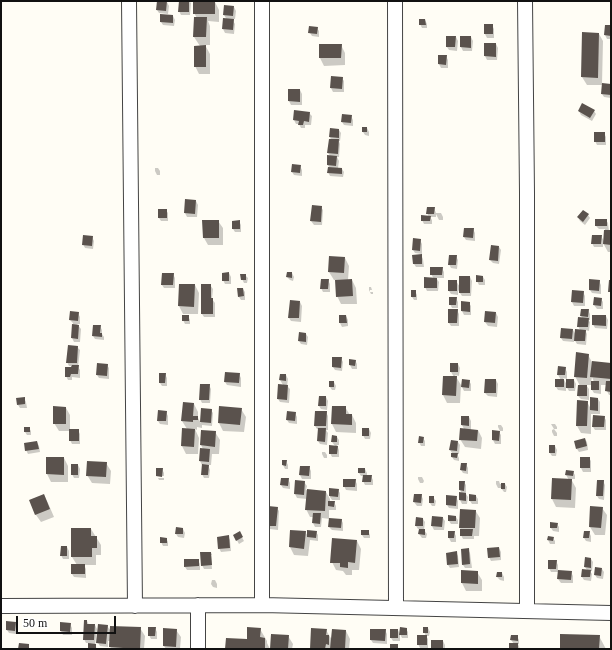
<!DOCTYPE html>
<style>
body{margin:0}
#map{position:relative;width:612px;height:650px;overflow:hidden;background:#fffdf5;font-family:"Times New Roman",serif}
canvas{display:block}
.frame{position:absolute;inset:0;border:2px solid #111;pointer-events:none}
.scale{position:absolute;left:16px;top:616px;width:100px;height:18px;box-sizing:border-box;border:2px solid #111;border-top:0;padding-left:5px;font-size:12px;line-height:14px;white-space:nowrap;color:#111;-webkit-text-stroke:3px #fff;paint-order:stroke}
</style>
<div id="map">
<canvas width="612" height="650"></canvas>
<div class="frame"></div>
<div class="scale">50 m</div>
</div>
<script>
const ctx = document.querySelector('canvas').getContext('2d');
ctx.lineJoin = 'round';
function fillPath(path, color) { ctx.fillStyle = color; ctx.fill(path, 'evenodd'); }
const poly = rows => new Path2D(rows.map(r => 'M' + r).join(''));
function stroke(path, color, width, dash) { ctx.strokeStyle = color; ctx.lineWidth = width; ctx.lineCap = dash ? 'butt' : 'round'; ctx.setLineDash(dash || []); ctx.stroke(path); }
const shadow = poly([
 [180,1,189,1,191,3,190,15,181,15,179,11],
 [194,1,215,2,219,10,219,22,208,21,210,26,210,45,205,45,210,54,210,74,199,74,195,66,200,46,194,37,195,18,197,18,194,13],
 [167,2,169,6,168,14,159,13,157,10],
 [234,7,236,11,235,19,232,19,235,24,234,34,225,33,223,29,224,19,227,20,224,15],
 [173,16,175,20,174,26,163,25,161,22],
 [425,20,427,24,427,28,422,28,420,24],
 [485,25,492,25,494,29,494,38,487,38,485,34],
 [611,26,611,39,607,39,605,35],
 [317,28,319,31,319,37,312,36,310,33],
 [583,33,599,34,603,41,602,84,611,85,611,98,604,97,602,94,603,85,587,85,582,77],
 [456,37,458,41,457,51,449,50,447,47],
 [461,37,471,37,473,41,472,51,463,51,461,47],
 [485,44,496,44,498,48,497,60,487,60,485,56],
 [341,45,345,53,345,65,324,66,320,58],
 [439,56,446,56,448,60,448,68,441,68,439,64],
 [331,77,342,78,344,81,344,92,333,92,331,88],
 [289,90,300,90,302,94,302,105,291,105,289,101],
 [579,111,594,111,596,114,592,121,581,115],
 [309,113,312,116,311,125,305,125,305,128,301,128,299,124,296,124,294,120],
 [351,116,353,120,353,126,344,125,342,122],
 [367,128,369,132,369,136,365,135,363,132],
 [339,130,341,133,340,141,339,141,340,144,339,157,337,157,339,161,338,168,342,169,344,172,343,177,330,176,328,172,329,167,328,165,331,157,328,153,331,140,330,137],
 [604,133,606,137,606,145,597,145,595,141],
 [300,166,302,170,302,176,294,175,292,172],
 [155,168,158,168,160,171,160,175,157,175,155,171],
 [196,201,198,205,197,217,187,217,185,213],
 [313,206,321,207,323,210,322,225,314,225,311,221],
 [434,208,436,213,441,213,443,217,443,220,439,220,436,214,436,217,430,217,432,220,432,224,424,224,422,220,429,217,427,213],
 [166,210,168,213,168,221,161,221,159,218],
 [588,215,590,218,585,225,580,221,578,217],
 [606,220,608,223,609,231,611,231,611,252,608,252,603,243,603,247,594,247,592,243,601,236,604,241,605,229,599,229,596,226],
 [218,221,223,228,223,245,208,245,204,238],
 [239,221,241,225,241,232,235,232,233,229],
 [473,229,475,233,475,241,466,240,464,237],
 [92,237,94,241,93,249,85,248,83,244],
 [420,240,422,244,422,254,415,253,413,250],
 [499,247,501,250,499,264,493,263,490,260],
 [421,255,423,259,424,267,416,267,414,264],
 [456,256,458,260,457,269,451,268,449,264],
 [345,258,349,266,348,280,352,280,356,288,357,304,341,304,337,296,336,280,334,280,329,272],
 [442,268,444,272,444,278,436,278,439,282,438,291,427,291,425,287,434,279,431,274],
 [229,273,231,277,231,284,225,284,223,280],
 [292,273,294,277,293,281,290,280,287,277],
 [173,274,175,278,175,288,164,288,162,285],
 [245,275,248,278,247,283,244,283,242,279],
 [470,277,472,281,471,296,462,296,458,290,458,295,451,294,449,291,456,281,460,287],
 [483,277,485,280,485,285,479,285,477,281],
 [328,280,330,284,330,292,323,292,321,288],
 [599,281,601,285,601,294,592,293,590,290],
 [180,285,195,285,199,293,198,314,183,314,179,306],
 [210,285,213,289,212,299,215,303,215,317,204,317,202,314],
 [369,287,371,287,372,290,370,290,370,292,373,292,373,294,371,294,369,290],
 [243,289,245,292,245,300,241,300,239,297],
 [415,291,417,295,417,300,414,300,412,297],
 [573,291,583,292,585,296,585,306,574,306,572,302],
 [456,298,458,302,458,308,452,308,450,304],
 [601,299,603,302,603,309,597,309,594,305],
 [300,302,302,306,301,322,291,321,289,318],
 [462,302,469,303,471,306,471,315,464,315,462,311],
 [457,310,459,314,459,326,451,326,449,323],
 [588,310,590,314,590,320,588,320,590,322,589,331,585,330,587,334,586,345,577,344,574,339,574,342,563,341,561,338,573,330,576,335,580,330,578,326,583,319,581,316],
 [486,312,496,313,498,317,497,327,488,326,485,322],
 [78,313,80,317,80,324,77,324,81,329,80,342,74,342,72,338,73,323,70,320],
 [188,316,190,320,190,324,185,324,183,320],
 [340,316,346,316,348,320,348,326,342,327,340,323],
 [606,316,608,320,607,329,595,328,593,324],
 [100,326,102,330,102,334,104,337,104,340,95,339,93,336],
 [306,334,308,337,307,345,301,344,299,341],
 [77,347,80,350,78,367,80,370,80,378,72,377,72,380,68,380,66,376,75,366,69,366,67,362],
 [588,355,592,362,611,364,611,395,609,395,607,391,607,385,601,385,601,394,594,393,592,390,592,385,586,385,589,389,589,400,581,399,578,396,580,386,575,376],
 [592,377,594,382,591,382],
 [341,358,343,362,342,371,335,370,333,367],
 [355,360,357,364,357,369,352,369,350,365],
 [458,364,460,368,459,376,455,375,461,385,460,403,447,403,443,395,444,377,454,377,451,372],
 [107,365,109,368,109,379,99,378,97,375],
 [565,368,567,372,567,379,563,378,567,385,574,380,576,384,575,391,569,391,566,386,566,391,558,390,556,387,561,380,558,375],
 [165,374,167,378,167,386,162,386,160,383],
 [239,374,241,378,241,387,227,385,225,382],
 [281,375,286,375,288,379,287,386,290,389,289,403,280,402,278,399,283,385,280,380],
 [496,380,498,384,497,397,488,396,485,393],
 [463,381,469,381,471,384,471,391,464,391,462,387],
 [334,382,336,386,335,390,332,390,330,387],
 [209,385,211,389,210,403,202,403,200,399],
 [326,397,328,401,327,410,321,409,319,406],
 [24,398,26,402,27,408,20,408,18,405],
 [598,399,600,402,600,414,591,414,591,434,581,433,577,426,587,402,591,409],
 [184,403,194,404,198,412,198,418,201,423,202,409,211,410,213,413,212,426,202,425,202,428,197,427,197,430,195,429,199,438,198,454,186,454,182,446,187,429,182,421],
 [345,407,350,415,352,415,356,423,356,433,336,432,332,424],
 [66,408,70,415,70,430,78,430,80,434,80,444,72,444,70,440,70,431,59,431,54,423],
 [241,409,246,417,244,432,223,431,219,423],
 [166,412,168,416,168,425,160,424,158,421],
 [326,412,328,416,328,430,326,430,328,433,327,445,320,444,318,441,319,429,317,429,315,426],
 [295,413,297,417,297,424,289,423,287,420],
 [469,417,471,421,471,430,478,430,482,438,481,449,465,447,460,439,464,429,462,425],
 [604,417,606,420,606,430,595,430,593,427],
 [551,424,555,424,557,427,557,429,554,429,557,433,557,436,554,436,552,432,552,430,554,429],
 [498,425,501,425,503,428,503,431,500,431,498,427],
 [29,428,31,431,31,435,27,435,25,432],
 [369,429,371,433,370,439,365,439,363,435],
 [202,431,215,432,220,440,219,454,212,454,211,465,208,465,210,470,209,478,204,478,202,474,202,465,200,461,201,449,203,449,201,445],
 [493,432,499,432,501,435,501,444,495,444,493,440],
 [337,437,339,440,339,445,337,445,339,450,339,457,332,457,330,453,335,446,332,442],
 [423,438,425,441,425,446,421,446,419,442],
 [585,439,587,442,588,450,579,452,577,449],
 [37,442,39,446,40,452,28,454,26,450],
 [458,442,460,445,459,454,457,454,459,458,459,461,454,460,452,457,452,453,450,450],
 [555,446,557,450,556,456,552,456,550,453],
 [322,452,325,452,327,455,327,458,324,458,322,454],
 [47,458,64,458,68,466,68,482,51,482,47,474],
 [589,458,591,461,591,472,583,472,581,468],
 [286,461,288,465,288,469,285,469,283,465],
 [106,463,111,471,110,484,92,483,87,475],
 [466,464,468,468,468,474,463,473,461,470],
 [78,465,80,469,79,478,74,478,72,474],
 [309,467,311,471,311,479,302,479,300,475],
 [157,469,162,469,164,473,164,476,158,476,158,477],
 [365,469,367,473,367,476,371,476,373,480,373,485,365,485,363,481,364,476,361,476,359,473],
 [567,471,573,472,575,475,575,479,571,479,576,488,575,508,556,507,552,499,553,479,569,480,566,475],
 [418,477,422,477,424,481,423,483,420,483,418,479],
 [158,478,164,478,164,480,159,480],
 [288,479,290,483,290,489,283,488,281,485],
 [355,480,357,484,357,491,346,490,344,486],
 [296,481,304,482,307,486,306,490,326,492,330,499,330,489,338,490,340,493,340,500,332,500,330,497,330,502,334,502,336,506,336,510,329,510,329,519,341,519,343,523,343,531,332,530,329,527,330,519,322,518,321,527,315,527,313,523,313,517,310,517,306,509,307,499,297,498,295,494],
 [496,481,499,481,500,484,505,484,507,487,506,492,504,492,501,488,498,488,496,484],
 [603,481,605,485,604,500,599,499,597,496],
 [464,482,466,485,466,494,468,497,467,504,462,504,460,500,460,493,462,494,460,490],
 [44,495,48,503,54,517,41,522,36,515,30,501],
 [415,495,421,495,423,499,422,506,417,506,414,502],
 [476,496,478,499,478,504,472,504,470,501],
 [433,497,436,501,435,506,432,506,430,503],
 [456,497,458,501,458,509,449,508,447,505],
 [277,508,279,511,278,530,270,529,268,525],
 [602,508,607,515,605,535,595,535,590,527],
 [475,510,480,518,479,536,474,536,474,539,463,539,461,535,461,530,460,528],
 [456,517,458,520,458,524,451,524,449,521],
 [443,518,445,521,444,530,434,530,432,526],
 [423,519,425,522,424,530,427,534,426,538,422,538,419,534,420,529,418,529,416,526],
 [557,524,559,527,559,532,553,531,551,528],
 [91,529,101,545,101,555,96,555,96,565,84,565,86,569,86,578,74,577,72,574,77,565,72,557],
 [183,529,185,533,184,538,178,537,176,534],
 [291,531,305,532,308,536,316,532,318,535,318,541,310,540,308,556,294,555,290,547],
 [368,531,370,535,370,538,364,538,362,535],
 [239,532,244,541,239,544,234,535],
 [454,532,456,536,456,542,451,542,449,538],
 [589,532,591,536,591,542,586,541,584,538],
 [228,536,230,540,231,551,221,552,219,548],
 [549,537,553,538,555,541,555,544,550,544,548,540],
 [166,538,168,542,168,546,163,546,161,542],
 [357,541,361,549,359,570,352,570,352,575,346,575,343,571,336,570,332,562],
 [67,547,69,551,69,559,63,559,61,555],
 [499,548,501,552,501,560,491,561,489,557],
 [468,549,470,553,472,568,465,568,463,565],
 [456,552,458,556,459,567,450,568,448,565],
 [211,553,212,555,211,555,212,569,204,569,202,565],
 [591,559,593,562,592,571,590,571,592,574,591,581,584,580,582,577,587,570,585,567],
 [198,560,200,564,200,570,187,570,185,567],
 [556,561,558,565,558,571,571,572,573,576,573,583,561,583,558,579,559,572,551,572,549,568],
 [602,569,604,572,603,579,597,578,595,575],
 [462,571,477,572,482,580,482,591,466,591,462,583],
 [502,573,504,577,504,581,500,580,497,577],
 [212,580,215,580,217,584,217,588,213,587,211,584],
 [87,621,89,625,95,625,97,629,95,645,97,649,89,649,89,643,86,643,84,639],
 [15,623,17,626,16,634,9,633,7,630],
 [70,624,72,628,72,635,63,635,61,631],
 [107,626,111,631,140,628,145,636,144,649,111,649,110,646,110,641,108,641,108,647,100,646,97,641],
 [155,628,157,632,157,639,151,639,149,635],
 [428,628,430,632,429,636,426,636,428,639,428,648,418,649,418,648,420,648,418,644,426,636,424,632],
 [260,629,267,641,267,643,270,649,226,649,248,640],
 [406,629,408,632,408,638,402,638,400,634],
 [176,630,181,637,180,649,166,649,164,646],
 [326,630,332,640,346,631,350,639,349,649,311,649],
 [385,630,387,634,387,644,373,643,371,640],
 [398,630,400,634,400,641,393,641,391,638],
 [288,636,293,644,292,649,271,649],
 [517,636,519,640,519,644,518,644,520,649,510,649,514,644,511,640],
 [599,636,606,649,561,649],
 [443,641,445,645,445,649,432,649]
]);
const building = poly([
 [157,1,167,1,166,11,156,10],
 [179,1,189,1,189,12,178,12],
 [193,1,215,1,215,14,193,14],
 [224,5,234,6,233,16,223,15],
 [160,14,173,15,173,23,160,22],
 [194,17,207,17,206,37,193,37],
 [223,18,234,19,233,30,222,29],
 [419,19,425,19,426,25,419,25],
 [484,24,493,24,493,34,484,34],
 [605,25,611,25,611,36,604,35],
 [309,26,318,27,317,34,308,33],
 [582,32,599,33,598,78,581,77],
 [446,36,456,36,455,47,446,47],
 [460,36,471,36,471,48,460,47],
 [484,43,496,43,496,57,484,56],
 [319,44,342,44,341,58,319,58],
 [206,45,206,67,194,67,194,46],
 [438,55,447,55,446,65,438,64],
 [331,76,343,77,342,89,330,88],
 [602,83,611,84,611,95,601,94],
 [288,89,300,89,300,102,288,101],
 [582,103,595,110,590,118,578,111],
 [294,110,310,112,309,122,304,121,303,125,298,125,299,121,293,120],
 [342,114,352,115,351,123,341,122],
 [362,127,367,127,367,132,362,132],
 [330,128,339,129,339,138,329,137],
 [594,132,605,132,605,142,594,142],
 [329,139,339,139,338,154,327,153],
 [327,155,337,156,336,166,327,165],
 [292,164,301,165,300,173,291,172],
 [328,167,342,168,342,174,327,173],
 [185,199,196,200,195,214,184,213],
 [312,205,322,206,321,222,310,221],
 [427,207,435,207,434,214,426,214],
 [158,209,167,209,167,218,158,218],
 [583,210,589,214,583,222,577,217],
 [421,215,431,216,430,221,421,221],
 [595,219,607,219,607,226,595,226],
 [202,220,219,220,219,238,203,238],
 [240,220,240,229,232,229,232,221],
 [464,228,474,228,473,238,463,237],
 [604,230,611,230,611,245,603,244],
 [83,235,93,236,92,246,82,245],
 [592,235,602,235,601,244,591,244],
 [413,238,421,239,420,251,412,250],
 [491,245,499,246,498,261,489,260],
 [422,254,422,264,413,264,412,255],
 [449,255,457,255,456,265,448,265],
 [329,256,345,257,344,273,328,272],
 [430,267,443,267,442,275,430,275],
 [229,272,229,281,222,281,222,273],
 [287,272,292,272,292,278,286,277],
 [162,273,174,273,173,285,161,285],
 [240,274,246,274,246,280,241,280],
 [476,275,483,276,483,282,476,282],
 [459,276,470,276,470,293,459,293],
 [424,277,437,278,437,288,424,288],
 [321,279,329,279,328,289,320,289],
 [352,279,353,296,336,297,335,280],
 [589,279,600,280,599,291,589,290],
 [448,280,457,280,457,291,448,291],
 [609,280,611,280,611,292,608,292],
 [179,284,195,284,194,307,178,306],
 [201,284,211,284,211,298,201,298],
 [237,288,243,288,244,296,238,297],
 [411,290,416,290,416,297,411,297],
 [572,290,584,291,583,303,571,302],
 [449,297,457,297,456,305,449,305],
 [594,297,602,298,601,306,593,305],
 [201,298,213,298,213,314,201,314],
 [290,300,300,301,299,318,288,318],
 [461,301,470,302,470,312,461,311],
 [448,309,458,309,457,323,448,323],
 [581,309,589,309,588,317,580,316],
 [70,311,79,312,78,321,69,320],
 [485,311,496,312,495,323,484,322],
 [182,315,189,315,189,321,182,321],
 [339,315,346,315,347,323,339,323],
 [592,315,606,315,606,326,592,325],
 [578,317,589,318,588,327,577,327],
 [72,324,79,325,78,339,71,338],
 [93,325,101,325,100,333,102,333,102,337,92,336],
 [561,328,573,329,572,339,560,338],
 [575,329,586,330,585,341,574,341],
 [299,332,306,333,306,342,298,341],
 [68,345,78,346,77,363,66,363],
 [576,352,589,354,587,378,574,377],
 [332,357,342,357,341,368,332,367],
 [349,359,356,360,355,366,349,365],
 [592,361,611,363,611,379,590,377],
 [97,363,108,364,107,376,96,375],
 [450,363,458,363,458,372,450,372],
 [72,365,79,365,78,374,71,374,70,377,65,377,65,367,71,367],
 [558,366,566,367,565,375,557,375],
 [225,372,240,373,239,383,224,382],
 [159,373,166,373,165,383,159,383],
 [280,374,286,374,286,381,279,380],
 [443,376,457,376,456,396,442,395],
 [462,379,470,380,469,388,461,387],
 [485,379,496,379,496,393,484,393],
 [555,379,564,379,564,387,555,387],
 [566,379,574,379,574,388,566,388],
 [329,381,334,381,334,387,329,387],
 [591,381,599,381,599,390,591,390],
 [606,381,611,381,611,392,605,391],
 [200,384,210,384,209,400,199,400],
 [278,384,288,385,287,400,277,399],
 [578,385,587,385,587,396,577,396],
 [319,396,326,396,326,406,318,406],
 [25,397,25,404,17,405,16,398],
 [590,397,598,398,598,411,590,410],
 [577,400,588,401,587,426,576,426],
 [183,402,194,403,193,416,198,416,198,420,193,420,193,422,181,421],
 [53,406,66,407,66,424,53,424],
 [219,406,242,408,240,425,218,423],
 [332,406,346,406,346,414,352,414,352,425,331,424],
 [201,408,212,409,211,423,200,422],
 [158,410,167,411,166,421,157,421],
 [287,411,296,412,295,421,286,420],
 [315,411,327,411,326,426,314,426],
 [593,415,605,416,604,427,592,427],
 [461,416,469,416,469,426,461,425],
 [24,427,30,427,30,432,24,432],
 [182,428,195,429,194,447,181,446],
 [318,428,326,428,325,442,317,441],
 [362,428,369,428,369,436,362,436],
 [460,428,478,430,477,441,459,440],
 [69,429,79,429,79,441,69,441],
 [201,430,216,431,215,447,200,445],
 [492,430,500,431,499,441,492,440],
 [332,435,337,436,337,442,331,442],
 [419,436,424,437,423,443,418,443],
 [585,438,587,446,576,449,574,441],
 [451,440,458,441,457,451,449,450],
 [37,441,39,449,25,451,24,443],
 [329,445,338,446,337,454,329,454],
 [549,445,555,445,555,453,549,453],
 [200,448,210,449,209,462,199,461],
 [451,453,458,453,457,458,451,457],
 [46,457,64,457,64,475,46,474],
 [580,457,590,457,590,468,580,468],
 [282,460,287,460,286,466,282,465],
 [87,461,107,462,106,477,86,476],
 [461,463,467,463,466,471,460,470],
 [71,464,78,464,78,475,71,475],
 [202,464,209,465,208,475,201,475],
 [300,466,310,466,309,476,299,475],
 [156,468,163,468,162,477,156,476],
 [358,468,365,468,365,473,358,473],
 [566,470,574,471,573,476,565,475],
 [363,475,372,475,371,482,362,482],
 [281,478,289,478,288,486,280,485],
 [552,478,572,479,571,500,551,499],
 [343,479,356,479,355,487,343,487],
 [295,480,305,481,304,495,294,494],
 [597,480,604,480,603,496,596,496],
 [459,481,465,481,464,491,459,490],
 [501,483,505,483,505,489,501,489],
 [329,488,339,489,338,497,329,496],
 [307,489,326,491,325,511,305,510],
 [459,492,466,493,466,501,459,500],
 [44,494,50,509,35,515,29,500],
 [414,494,422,494,421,503,413,502],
 [469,494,476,495,476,501,469,501],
 [446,495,457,496,456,506,446,505],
 [429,496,434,496,434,503,429,503],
 [328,501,335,501,334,507,328,506],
 [268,506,278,507,276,526,267,526],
 [590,506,603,507,601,528,589,527],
 [460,509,476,510,475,528,459,528],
 [313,513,321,513,320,524,312,523],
 [448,515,456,516,456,521,448,521],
 [432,516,443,517,442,527,431,526],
 [416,517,423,518,423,526,415,526],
 [329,518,342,519,341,528,328,527],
 [550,522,558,523,557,528,550,528],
 [176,527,183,528,183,534,175,534],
 [71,528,91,528,91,536,97,536,97,548,92,548,92,557,71,557],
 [419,529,425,529,425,535,418,534],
 [460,529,473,529,472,536,460,536],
 [290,530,306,531,304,549,289,547],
 [307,530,317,531,316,538,307,537],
 [361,530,369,530,369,535,361,535],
 [240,531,243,537,236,541,233,535],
 [448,531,455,531,454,538,448,538],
 [584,531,590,531,589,538,583,538],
 [229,535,230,548,218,549,217,537],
 [548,536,554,537,553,541,547,540],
 [160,537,167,538,167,543,160,543],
 [332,538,357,540,355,563,348,562,348,568,340,567,340,563,330,563],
 [61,546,67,546,67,556,60,556],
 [499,547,500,557,488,558,487,548],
 [469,548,470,564,462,565,461,549],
 [457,551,458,564,447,565,446,553],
 [200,552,211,552,212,565,201,566],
 [585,557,591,558,591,568,584,567],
 [184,559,199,559,199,566,184,567],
 [548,560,557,560,556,569,548,569],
 [71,564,85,564,85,574,71,574],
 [595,567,602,568,601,576,594,575],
 [582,569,591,570,590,577,581,577],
 [461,570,478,571,478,584,461,583],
 [558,570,572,571,571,580,557,579],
 [497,572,502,572,502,577,496,577],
 [84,620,87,620,87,624,95,624,94,640,83,640],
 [6,621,16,622,15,631,6,630],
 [60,622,71,623,70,632,60,631],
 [98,624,108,625,106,644,96,643],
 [110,626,141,627,140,649,123,649,123,648,109,647],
 [148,627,156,627,155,636,148,636],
 [247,627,261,628,260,637,265,638,265,649,225,649,226,638,247,639],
 [400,627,407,628,407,635,399,635],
 [423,627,428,627,428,633,423,633],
 [163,628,177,629,176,647,163,646],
 [311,628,327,629,326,635,329,635,329,645,326,644,325,649,310,649],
 [332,629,346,630,345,649,330,649],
 [370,629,386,629,385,641,370,640],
 [390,629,398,629,398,638,390,638],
 [271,634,289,635,288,649,270,649],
 [560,634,600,635,599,649,560,649],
 [417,635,427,635,427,645,417,645],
 [511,635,518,635,518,641,510,640],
 [431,640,443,640,443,649,431,649],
 [19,643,29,644,29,649,18,649],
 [88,643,96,644,96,649,88,649],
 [509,643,518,643,518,649,509,649],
 [390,644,398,644,398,649,390,649]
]);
const street = poly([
 [129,1,135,606],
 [395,1,396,608],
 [525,1,527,193,527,611],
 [198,605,198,649],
 [262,605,611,613],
 [1,606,262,605,262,1]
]);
fillPath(shadow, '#0003');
fillPath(building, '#5a524d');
stroke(street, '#444', 16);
stroke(street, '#fff', 14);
</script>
